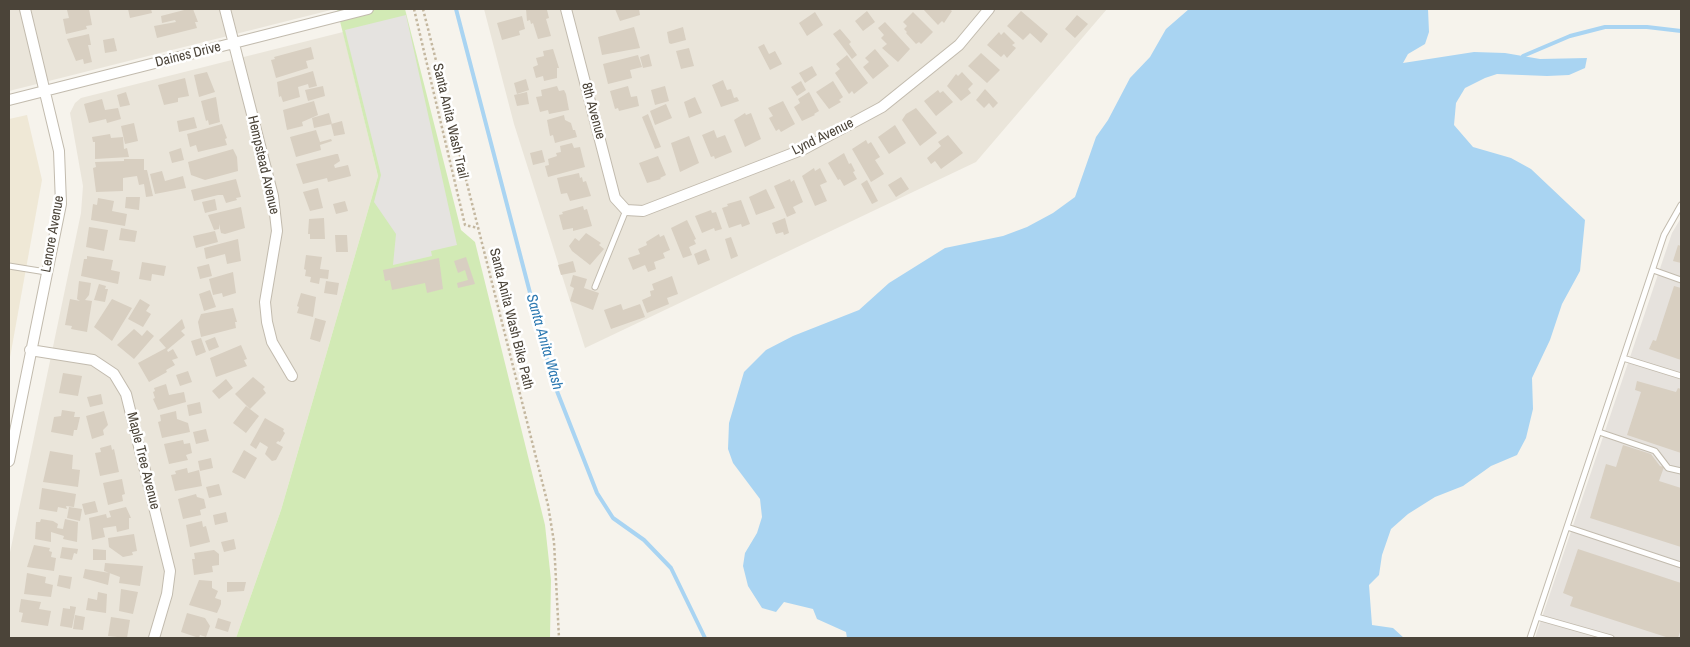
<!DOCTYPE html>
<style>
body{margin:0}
#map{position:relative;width:1690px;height:647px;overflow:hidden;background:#f6f3ec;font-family:"Archivo Narrow",sans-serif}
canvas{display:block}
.frame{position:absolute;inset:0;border:10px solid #4b4439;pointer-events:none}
</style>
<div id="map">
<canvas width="1690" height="647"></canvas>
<div class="frame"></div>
</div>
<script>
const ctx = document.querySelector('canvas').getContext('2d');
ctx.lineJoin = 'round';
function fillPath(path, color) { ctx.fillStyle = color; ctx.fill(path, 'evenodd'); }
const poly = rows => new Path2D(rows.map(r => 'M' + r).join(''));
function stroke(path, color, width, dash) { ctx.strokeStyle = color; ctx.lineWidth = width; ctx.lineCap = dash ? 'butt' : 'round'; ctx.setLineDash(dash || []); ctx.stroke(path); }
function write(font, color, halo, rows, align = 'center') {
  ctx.font = font + ' "Archivo Narrow",sans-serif'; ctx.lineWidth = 5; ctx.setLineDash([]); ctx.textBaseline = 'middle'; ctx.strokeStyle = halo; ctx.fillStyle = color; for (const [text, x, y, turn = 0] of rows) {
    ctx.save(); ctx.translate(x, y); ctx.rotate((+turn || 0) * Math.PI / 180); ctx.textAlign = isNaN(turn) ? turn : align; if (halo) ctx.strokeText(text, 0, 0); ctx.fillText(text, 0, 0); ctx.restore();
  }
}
const residential = poly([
 [9,9,330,9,331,10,9,91],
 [484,9,1107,9,976,162,585,348,514,124],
 [343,32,378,176,281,510,236,638,9,638,9,557,81,213,83,186,70,113,75,103,81,98]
]);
const industrial = poly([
 [1681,218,1681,638,1535,638,1672,233]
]);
const education = poly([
 [27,115,42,180,9,363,9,119]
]);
const green = poly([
 [337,9,405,9,461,230,475,242,545,525,551,580,550,638,236,638,281,510,378,176]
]);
const parking = poly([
 [406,15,457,245,431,251,432,256,393,265,396,234,374,202,381,175,345,30]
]);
const water = poly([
 [1189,9,1428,9,1429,32,1425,44,1408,54,1403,63,1474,52,1505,53,1540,59,1587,58,1585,68,1569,75,1547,76,1497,74,1485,78,1465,88,1456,103,1454,125,1473,147,1511,158,1531,169,1585,220,1580,271,1562,304,1550,340,1532,378,1533,409,1526,438,1517,455,1491,466,1463,486,1435,497,1408,514,1391,529,1382,555,1379,575,1369,585,1372,625,1393,628,1404,638,847,638,846,632,817,619,813,609,784,602,776,612,762,608,748,586,743,566,745,553,757,533,762,517,760,499,733,463,728,449,729,423,744,372,766,350,793,336,859,310,889,283,945,248,1003,236,1027,227,1053,213,1075,197,1096,137,1108,120,1130,78,1150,57,1166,29]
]);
const stream = poly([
 [456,9,553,381,597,493,613,518,644,540,671,568,705,638],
 [1523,56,1570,36,1605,27,1647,27,1681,31]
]);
const building = poly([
 [72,9,89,9,92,25,86,26,87,29,66,34,63,19,69,18,67,10],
 [128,9,151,9,152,13,130,18],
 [188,9,193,9,198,22,195,22,197,28,157,38,154,26,176,22,175,20,162,23,161,16],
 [526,9,547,10,549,18,546,19,551,36,538,39,533,23,531,24,530,20,527,21],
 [615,9,639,9,640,15,620,21],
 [923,9,949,9,952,11,944,23,942,21,938,25],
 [867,11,875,22,863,31,855,21],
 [1021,11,1048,34,1041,43,1030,33,1023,40,1007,26],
 [815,12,823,25,807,36,799,23],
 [913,12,933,32,921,44,919,42,916,44,906,33,907,32,904,29,907,26,903,22],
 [1077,15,1088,24,1075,38,1065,29],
 [522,16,525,29,519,31,520,35,502,40,497,23],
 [885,22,910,49,898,62,882,48,887,44,881,38,884,35,878,28],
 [634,27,640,48,602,55,598,37],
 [683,27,686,40,671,44,669,43,667,32],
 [840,29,851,42,849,44,857,55,852,59,833,34],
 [999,32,1001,35,1004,32,1015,43,1012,45,1016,48,1007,58,1004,54,1001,57,987,45],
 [89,34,91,45,88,45,92,62,84,64,83,59,76,61,67,39],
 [114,38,117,51,105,53,103,40],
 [764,44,769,54,775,51,782,64,770,70,758,47],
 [311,47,314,59,306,61,308,68,276,78,271,60,275,59,274,57],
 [689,48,694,66,681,69,676,51],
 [553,49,559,68,557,68,557,78,544,81,543,76,536,78,533,67,538,65,536,58,544,56,543,51],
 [875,49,889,66,873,79,863,67,869,62,865,58],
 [981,53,1000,70,987,83,968,66],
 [649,54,652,66,643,68,640,57],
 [638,55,642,67,630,70,632,78,608,84,603,64],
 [847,55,868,83,854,94,852,91,849,94,835,73,840,69,836,64],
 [812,66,817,75,805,83,799,73],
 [313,71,317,86,309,88,308,84,298,87,300,97,283,102,281,96,279,97,277,82],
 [207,72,215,92,199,97,194,75],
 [962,72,973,84,968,89,971,93,961,101,947,86,956,74,958,76],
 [185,78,189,96,178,98,178,102,164,105,158,85],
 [526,79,529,90,517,94,514,83],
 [723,80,727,90,731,89,734,98,737,97,739,101,721,107,712,85],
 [801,81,806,90,797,96,791,87],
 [833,81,843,97,839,100,841,102,829,109,816,92],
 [323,86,325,96,308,101,305,90],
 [557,86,559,91,564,90,566,94,569,110,549,114,548,110,540,112,536,97,542,96,541,90],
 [628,86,631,97,637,96,639,106,619,111,618,108,615,109,610,91],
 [665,86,669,101,655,105,651,90],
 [985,89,998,103,993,108,989,103,984,108,976,100],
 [938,90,940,93,943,91,953,102,936,116,924,101],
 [126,92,130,105,120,107,117,95],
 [527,92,529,104,517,106,514,95],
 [809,92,819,111,814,114,815,115,802,121,794,107,800,103,798,99],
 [216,97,220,122,209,125,208,120,206,121,201,101],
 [695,97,702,113,689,118,684,102],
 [102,99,105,110,118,108,121,119,107,123,106,119,89,123,84,104],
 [314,101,318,115,302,122,303,126,287,130,283,110],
 [783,101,795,124,781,132,779,129,776,131,769,118,773,116,768,108],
 [666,104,672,118,655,125,650,111],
 [916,108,937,133,920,146,902,120,906,114],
 [329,113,332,124,314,128,312,118],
 [745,113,746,115,751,113,761,139,745,147,734,120],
 [648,114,661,147,655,149,642,117],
 [564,115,565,120,571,123,573,130,575,130,577,137,555,143,553,135,550,136,547,120],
 [194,117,197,128,179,132,177,121],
 [342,121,345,134,334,136,331,124],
 [134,123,138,141,125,144,121,126],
 [222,124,227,138,225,139,227,145,198,152,196,145,190,147,187,134],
 [895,125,906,143,889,154,878,137],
 [316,130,320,142,331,139,332,141,320,145,321,150,296,157,290,137],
 [714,130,717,138,725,135,732,152,715,159,714,156,711,157,702,135],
 [110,134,111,138,123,137,124,149,127,148,129,157,95,159,95,142,93,142,92,137],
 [948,135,963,153,941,169,935,161,931,164,927,158,941,146,938,142],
 [689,136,699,163,680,172,671,143],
 [866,140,868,144,871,142,880,157,875,160,884,174,871,182,852,149],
 [572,143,574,148,580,147,585,167,548,177,545,166,549,165,548,159,557,156,556,153,561,152,560,146],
 [181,148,184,160,172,163,169,152],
 [233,149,237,157,238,171,205,180,191,175,188,162],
 [542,150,545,162,533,165,530,153],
 [844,153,849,164,851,163,855,171,853,172,857,179,844,186,840,179,838,180,828,163],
 [336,154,338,154,340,161,334,165,335,168,348,165,351,176,328,182,327,178,303,184,296,164],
 [658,156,666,175,660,178,661,179,647,183,639,163],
 [124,159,144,159,144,170,147,170,153,196,146,197,144,184,139,185,137,176,123,178,123,191,96,192,93,168,96,167,95,162,124,161],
 [814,168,815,171,820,168,827,182,820,185,827,201,815,206,802,176],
 [162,171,165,181,183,176,186,188,155,194,150,174],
 [579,173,580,178,582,177,583,182,586,181,591,196,570,201,567,193,561,194,557,178],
 [901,177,909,189,896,197,888,185],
 [236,179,241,197,236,198,237,200,226,203,223,195,218,195,194,201,191,190],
 [790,179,791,182,794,180,803,202,793,207,796,213,787,217,774,186],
 [867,180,878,201,872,204,861,184],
 [318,188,323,208,310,211,303,192],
 [766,189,775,208,756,215,749,197],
 [126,197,140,197,139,210,125,208],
 [98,198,114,201,112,211,127,214,125,226,91,220,93,204,97,205],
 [215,199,217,210,205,213,202,202],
 [741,200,750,224,742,227,741,224,729,228,722,208,728,206,727,204],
 [345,201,348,211,336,214,333,204],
 [583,206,584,210,587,209,592,226,573,231,573,228,563,230,559,215,563,214,562,212],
 [241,207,245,228,225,234,221,233,219,224,219,229,214,230,208,215],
 [711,210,712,213,716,212,722,229,715,231,714,228,702,233,695,216],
 [324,218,325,239,310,239,310,234,308,234,309,219],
 [785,218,789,233,784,235,783,232,776,234,772,223],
 [687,220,696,239,694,240,696,244,689,247,692,255,683,258,671,228],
 [89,227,108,230,104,251,86,247],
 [121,228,137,231,135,242,119,240],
 [215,231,218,242,196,248,193,236],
 [586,233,601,243,599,245,604,249,590,265,572,251,569,246,575,238,579,241],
 [659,234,660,237,664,235,670,250,663,253,665,258,654,262,656,269,648,272,645,265,633,270,628,258,640,254,638,249,647,245,646,242],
 [335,235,347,235,348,252,336,252],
 [731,237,738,256,731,259,725,239],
 [238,239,241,261,227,264,225,254,206,259,204,248],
 [1678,245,1681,246,1681,263,1673,261],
 [706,249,710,260,698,265,694,254],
 [306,255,322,257,320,269,329,270,328,279,320,278,319,284,310,282,311,277,305,276,306,270,304,269],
 [87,256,113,260,111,270,120,272,118,284,81,276,84,259,87,259],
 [466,257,475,284,458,288,457,283,468,280,465,270,458,273,454,261],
 [439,258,443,289,427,293,425,283,392,290,390,280,385,281,383,270],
 [573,261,576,272,561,275,558,265],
 [142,262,166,266,164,276,152,274,151,281,139,279],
 [209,264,212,276,200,279,197,267],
 [233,272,236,293,223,297,222,293,213,295,209,279],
 [573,275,587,279,584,288,599,293,593,310,570,301,574,288,570,286],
 [672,276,678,294,667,298,669,304,647,313,642,300,651,296,650,291,654,290,652,284],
 [79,281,91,283,89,295,85,300,92,301,87,332,71,329,72,326,65,325,70,299,80,301,77,299],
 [326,281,339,283,337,295,324,293],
 [99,284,106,286,105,289,108,289,105,302,94,300],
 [1674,286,1681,288,1681,360,1649,349,1653,340,1656,341],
 [210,290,216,307,204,311,199,294],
 [301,293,316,297,313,317,297,313,299,307,297,306],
 [112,299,132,308,112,341,94,327],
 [140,299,150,305,146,311,151,314,143,327,128,319],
 [621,304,623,310,640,304,645,317,611,329,604,310],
 [233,308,237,322,235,322,236,328,201,337,198,322,201,314],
 [315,318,326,321,320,342,310,339],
 [182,319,185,328,181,331,185,335,167,350,168,352,173,349,178,358,172,360,175,365,166,370,167,372,149,382,138,363,166,348,159,340],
 [134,329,142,336,147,330,154,336,134,359,117,345],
 [215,337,219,347,209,351,205,341],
 [201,338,206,352,196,356,191,341],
 [241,345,247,359,244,360,247,366,216,377,210,358],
 [188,371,192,382,180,386,176,375],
 [63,373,82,376,78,396,59,393],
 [253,377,265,387,263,389,266,393,250,409,235,394],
 [226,379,233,388,219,399,212,391],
 [1637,381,1676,392,1678,388,1681,389,1681,453,1627,435,1641,392,1635,390],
 [166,384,169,395,184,392,186,402,158,410,153,399,155,398,153,392,155,391,154,388],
 [101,394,103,404,90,407,87,397],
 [200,402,202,413,189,416,187,405],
 [246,406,259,416,246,433,233,423],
 [62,410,75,412,74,417,80,417,77,430,74,430,73,436,51,432,54,417,61,416],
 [104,411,108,425,103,430,104,435,92,439,86,416],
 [176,411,177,419,188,423,190,432,162,438,158,422,161,421,160,415],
 [265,418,284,429,283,431,285,433,280,442,278,441,276,443,283,447,276,460,272,461,265,454,268,447,260,442,256,449,250,445],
 [206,429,209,441,196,444,193,432],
 [183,440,184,444,190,443,192,453,186,455,188,460,169,464,164,444],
 [111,445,112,450,114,449,119,472,100,476,95,453,101,452,100,448],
 [1623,445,1651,454,1660,466,1664,467,1659,481,1681,488,1681,547,1590,518,1606,464,1616,467],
 [244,450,257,458,245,479,232,472],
 [50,451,73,455,72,469,80,470,78,487,43,482],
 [211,458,213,468,200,471,198,461],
 [187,468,188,473,199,470,202,486,175,491,171,475,176,474,175,471],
 [122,479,125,494,122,495,123,501,108,505,103,483],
 [219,484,222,495,209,498,206,487],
 [42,488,76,494,74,507,66,506,67,509,58,507,57,512,39,509],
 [196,494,197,497,204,499,206,508,200,510,201,515,183,519,178,499],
 [95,501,98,512,85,515,82,504],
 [69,507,82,509,80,521,67,518],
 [126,507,131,518,129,518,129,529,117,532,116,526,103,528,105,537,92,540,89,518,106,514,107,518,111,517,109,511],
 [226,512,228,522,215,525,213,515],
 [41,519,53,521,58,524,57,528,63,529,65,519,78,522,77,542,63,539,64,536,51,532,51,542,35,539,36,522,40,522],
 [202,521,203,527,206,526,210,542,190,547,186,525],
 [134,534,137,551,132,552,133,555,123,557,109,547,108,538],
 [234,539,236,549,224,552,221,542],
 [34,545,50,548,49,551,52,552,51,557,56,558,54,571,27,567],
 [62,547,78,549,77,554,74,553,72,560,60,558],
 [93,549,106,550,106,560,93,560],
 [1578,549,1681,583,1681,629,1678,638,1669,638,1570,606,1573,597,1563,593],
 [214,550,219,554,219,565,212,566,213,572,194,575,192,559,195,559,194,553],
 [105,563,143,566,140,586,119,583,120,577,104,571],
 [85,569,110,573,108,585,83,578],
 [27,573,46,577,45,583,53,585,51,597,24,594],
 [59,575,72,577,70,589,57,586],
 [199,580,212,581,212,588,218,591,215,598,221,600,221,604,217,613,189,605],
 [227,582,246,582,244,591,227,592],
 [121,589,138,592,133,614,119,611],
 [98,592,107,594,106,613,86,610,88,598,97,600],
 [21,599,41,602,39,609,51,611,48,626,21,622,23,613,19,612],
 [70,606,76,607,72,628,60,626,63,608,70,609],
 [187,613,205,618,210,626,206,637,200,635,199,638,181,632],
 [75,615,85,617,83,630,73,629],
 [111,617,130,620,127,638,108,636],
 [218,618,231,622,228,632,215,628]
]);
const path = poly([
 [414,9,465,225,478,228],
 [423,9,548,505,554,542,559,638]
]);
const service = poly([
 [9,266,46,272],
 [1653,270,1681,280],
 [595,287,626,210],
 [1623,358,1681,376],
 [1599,432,1655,451,1668,468,1681,471],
 [1567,527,1681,565],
 [1537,617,1611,638],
 [1530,638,1664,235,1681,205]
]);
const minor = poly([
 [225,9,273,196,277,231,265,302,267,322,272,342,292,376],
 [566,9,615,198,626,210,643,211,804,149,882,107,959,45,989,9],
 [9,100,368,9],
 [30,350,93,360,114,374,126,394,170,571,167,594,154,638],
 [9,461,61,204,59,151,25,9]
]);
const streetNames = [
 ["Daines Drive",188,55,-14],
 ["8th Avenue",593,111,75],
 ["Santa Anita Wash Trail",450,121,77],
 ["Lynd Avenue",823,137,-26],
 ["Hempstead Avenue",263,165,77],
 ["Lenore Avenue",53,234,-80],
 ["Santa Anita Wash Bike Path",511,319,76],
 ["Maple Tree Avenue",143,461,76]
];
const waterNames = [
 ["Santa Anita Wash",544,342,74]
];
fillPath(residential, '#eae5da');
fillPath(industrial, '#e6e2dd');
fillPath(education, '#efe8d6');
fillPath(green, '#d2eab5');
fillPath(parking, '#e5e3e0');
fillPath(water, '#a9d4f2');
stroke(stream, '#a9d4f2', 4);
fillPath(building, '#d8cfc1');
stroke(service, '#c2bbae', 7);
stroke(minor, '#c2bbae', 12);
stroke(path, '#c4b79f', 2.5, [2.5, 2.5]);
stroke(service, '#fff', 5);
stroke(minor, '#fff', 10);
write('14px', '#4b4439', '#fff', streetNames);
write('italic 15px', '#2e7ab2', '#fff', waterNames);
</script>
